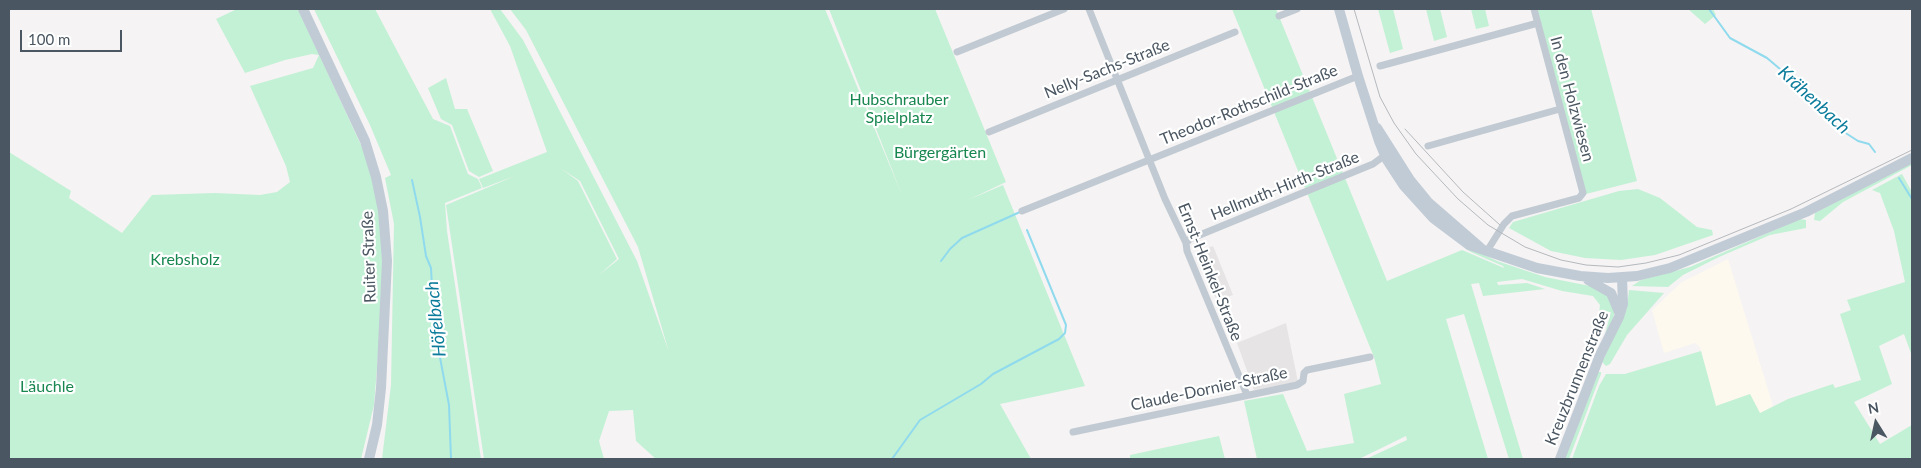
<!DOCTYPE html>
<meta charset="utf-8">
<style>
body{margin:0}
#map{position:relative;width:1921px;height:468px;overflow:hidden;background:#f5f3f3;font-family:Lato,sans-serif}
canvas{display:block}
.frame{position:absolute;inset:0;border:10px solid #4a5661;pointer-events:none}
.north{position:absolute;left:1851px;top:398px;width:50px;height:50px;-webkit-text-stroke:4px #fff;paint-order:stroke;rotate:350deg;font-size:14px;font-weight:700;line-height:20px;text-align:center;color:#4a5661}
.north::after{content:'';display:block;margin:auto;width:18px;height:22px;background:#4a5661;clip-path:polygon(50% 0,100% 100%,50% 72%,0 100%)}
.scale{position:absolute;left:20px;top:30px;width:102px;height:22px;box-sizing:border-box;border:2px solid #4a5661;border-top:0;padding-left:6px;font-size:15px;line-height:18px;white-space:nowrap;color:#4a5661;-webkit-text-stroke:4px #fff;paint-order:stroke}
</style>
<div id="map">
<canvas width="1921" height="468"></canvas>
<div class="frame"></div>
<div class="north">N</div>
<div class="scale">100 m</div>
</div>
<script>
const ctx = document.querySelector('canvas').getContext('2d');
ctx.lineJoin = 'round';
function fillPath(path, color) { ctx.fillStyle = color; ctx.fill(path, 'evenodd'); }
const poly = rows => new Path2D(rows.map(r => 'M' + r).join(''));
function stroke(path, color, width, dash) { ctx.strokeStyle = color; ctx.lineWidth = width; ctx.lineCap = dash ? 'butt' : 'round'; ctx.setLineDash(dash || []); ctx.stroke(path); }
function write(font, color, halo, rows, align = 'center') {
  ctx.font = font + ' Lato,sans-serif'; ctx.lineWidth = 4.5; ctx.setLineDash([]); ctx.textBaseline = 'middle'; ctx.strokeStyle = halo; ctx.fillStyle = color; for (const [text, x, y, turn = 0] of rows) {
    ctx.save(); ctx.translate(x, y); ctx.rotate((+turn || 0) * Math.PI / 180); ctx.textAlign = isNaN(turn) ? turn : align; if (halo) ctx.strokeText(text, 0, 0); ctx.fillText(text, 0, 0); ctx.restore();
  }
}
const commercial = poly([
 [1728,259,1773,406,1760,414,1750,394,1716,406,1700,347,1695,343,1664,353,1652,310,1682,282]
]);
const education = poly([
 [1213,246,1233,295,1217,301,1196,252],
 [1286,323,1298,382,1254,390,1237,343]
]);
const green = poly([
 [237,9,298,9,367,158,383,225,382,305,374,405,361,459,9,459,9,152,71,191,69,198,122,233,152,195,215,193,260,195,277,192,290,182,286,166,250,86,313,68,319,55,312,54,285,60,245,73,216,19],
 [314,9,375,9,433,119,450,126,468,174,478,179,482,188,445,203,447,231,481,459,382,459,391,385,394,224,385,178,391,175,370,125],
 [490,9,500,9,523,40,637,261,669,352,638,247,526,30,510,9,825,9,902,195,829,9,935,9,1006,182,968,200,1003,185,1085,386,1000,404,1031,459,656,459,636,441,633,410,609,411,599,441,604,459,484,459,446,205,515,176,483,188,479,179,547,152,510,46],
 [560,168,580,181,619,259,599,275,617,259,578,181],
 [1232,9,1276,9,1387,281,1462,250,1504,268,1503,266,1471,252,1466,249,1466,246,1497,261,1545,277,1590,286,1607,293,1615,312,1611,324,1605,334,1611,312,1607,312,1598,321,1600,305,1593,296,1562,291,1522,279,1497,282,1498,285,1527,283,1545,289,1483,296,1479,283,1471,284,1523,459,1509,459,1464,314,1446,319,1488,459,1366,459,1407,440,1406,436,1359,459,1257,459,1244,401,1283,394,1307,451,1354,443,1344,394,1381,384,1374,357],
 [1378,9,1393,9,1403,49,1390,53],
 [1426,9,1440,9,1447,37,1434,41],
 [1471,9,1485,9,1489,26,1476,29],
 [1537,9,1591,9,1637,181,1586,194],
 [1688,9,1713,9,1716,15,1705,24],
 [446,78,455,109,467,109,493,171,479,177,469,171,452,125,441,119,428,88],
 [1912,162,1912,165,1843,202,1820,221,1814,220,1815,213],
 [1902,174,1912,192,1912,356,1904,334,1879,346,1892,384,1854,402,1880,444,1912,425,1912,459,1572,459,1599,386,1606,374,1625,374,1701,351,1716,406,1750,394,1760,413,1788,399,1833,384,1835,388,1861,380,1840,314,1851,310,1847,300,1905,282,1894,231,1880,193,1872,190],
 [1638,189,1660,198,1697,227,1712,230,1713,235,1655,255,1621,260,1585,258,1551,251,1509,228,1513,222,1619,191],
 [1800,219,1806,220,1806,228,1770,235,1719,257,1683,275,1668,287,1632,286,1641,280,1690,267],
 [1629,290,1664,293,1627,335,1610,364,1606,366,1602,362,1627,308],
 [1598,372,1601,372,1601,374,1569,459,1564,459],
 [1219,436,1225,459,1130,459,1130,455]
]);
const stream = poly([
 [1709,9,1730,38,1767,58,1806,91,1841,130,1858,141,1869,144,1875,152],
 [1899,178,1912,199],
 [412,180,420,217,426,256,431,268,434,326,449,405,451,459],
 [941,261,950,249,962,238,1020,212],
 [892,459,920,420,981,384,993,374,1059,339,1065,333,1066,325,1027,230]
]);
const minor = poly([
 [1089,9,1165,199,1186,243,1187,251,1247,395],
 [1279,16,1297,9],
 [957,52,1064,9],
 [1380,66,1538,23],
 [989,132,1235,32],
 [1428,146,1560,109],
 [1022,211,1358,76],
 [1186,243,1190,239,1373,164,1388,153],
 [1487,251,1504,224,1512,216,1579,198,1583,193,1534,9],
 [1073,432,1297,385,1303,381,1304,373,1307,370,1370,357]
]);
const secondary = poly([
 [303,9,365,141,376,177,383,211,387,261,381,388,377,425,369,459],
 [1339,9,1358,76,1379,141,1387,160,1404,186,1433,218,1469,245,1537,268,1580,276,1608,278,1637,276,1670,268,1806,212,1912,158],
 [1377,128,1410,180,1428,202,1481,248],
 [1588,280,1611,293,1619,312],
 [1560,459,1600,355,1619,317,1623,304,1622,278]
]);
const tram = poly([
 [1354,9,1380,97,1394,123,1416,154,1458,199,1488,225,1525,247,1561,260,1586,265,1618,267,1646,263,1679,255,1791,209,1912,150],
 [1405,129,1463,192,1500,225]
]);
const streetNames = [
 ["Nelly-Sachs-Straße",1107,69,-22],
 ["In den Holzwiesen",1572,99,75],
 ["Theodor-Rothschild-Straße",1249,105,-22],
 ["Hellmuth-Hirth-Straße",1285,186,-22],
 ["Ruiter Straße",369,257,-92],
 ["Ernst-Heinkel-Straße",1210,272,68],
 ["Kreuzbrunnenstraße",1577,378,-68],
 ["Claude-Dornier-Straße",1209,389,-12]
];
const parkNames = [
 ["Hubschrauber",899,100],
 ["Spielplatz",899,118],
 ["Bürgergärten",940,153],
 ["Krebsholz",185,260],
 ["Läuchle",47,387]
];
const waterNames = [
 ["Krähenbach",1814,100,43],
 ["Höfelbach",436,319,-96]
];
fillPath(commercial, '#fdf9ef');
fillPath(education, '#e6e4e5');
fillPath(green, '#c3f1d5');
stroke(stream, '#90daee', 2);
stroke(minor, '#c1cad2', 7);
stroke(secondary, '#c1cbd6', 10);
stroke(tram, '#b5b8bd', 1);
write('16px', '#4a5661', '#fff', streetNames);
write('16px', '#17864f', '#fff', parkNames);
write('italic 18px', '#0c7c9b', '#fff', waterNames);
</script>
